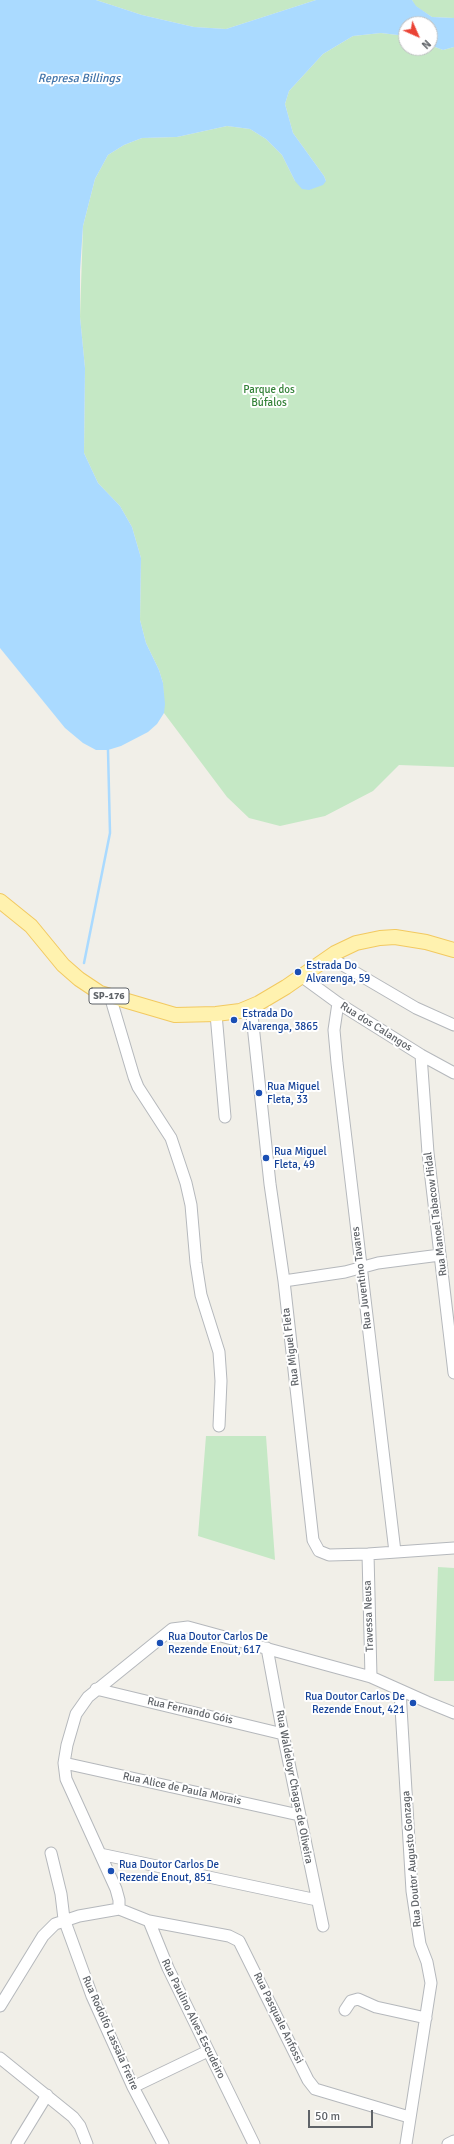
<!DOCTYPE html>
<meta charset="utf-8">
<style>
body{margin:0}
#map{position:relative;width:454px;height:2144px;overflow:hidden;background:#f1efe8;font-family:Signika,sans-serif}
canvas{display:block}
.north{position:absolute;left:398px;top:16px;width:40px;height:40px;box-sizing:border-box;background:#fff;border:1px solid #bfc1c3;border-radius:50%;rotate:135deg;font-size:11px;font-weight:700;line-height:16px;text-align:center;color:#5f6368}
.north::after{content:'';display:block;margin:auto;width:14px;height:18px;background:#ea4335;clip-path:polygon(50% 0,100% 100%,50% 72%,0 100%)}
.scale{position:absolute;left:308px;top:2110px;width:65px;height:18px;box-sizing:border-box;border:2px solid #5f6368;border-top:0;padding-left:5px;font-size:12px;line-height:14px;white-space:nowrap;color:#5f6368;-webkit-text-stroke:3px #fff;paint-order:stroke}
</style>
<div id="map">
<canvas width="454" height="2144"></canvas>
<div class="north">N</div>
<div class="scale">50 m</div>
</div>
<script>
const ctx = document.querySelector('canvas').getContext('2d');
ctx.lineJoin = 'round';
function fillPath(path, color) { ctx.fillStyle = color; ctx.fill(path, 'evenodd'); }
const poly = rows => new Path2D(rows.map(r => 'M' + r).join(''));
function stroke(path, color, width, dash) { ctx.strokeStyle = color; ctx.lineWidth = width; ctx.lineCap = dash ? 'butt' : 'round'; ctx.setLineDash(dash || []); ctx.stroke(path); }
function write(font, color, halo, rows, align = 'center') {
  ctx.font = font + ' Signika,sans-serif'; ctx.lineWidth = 4; ctx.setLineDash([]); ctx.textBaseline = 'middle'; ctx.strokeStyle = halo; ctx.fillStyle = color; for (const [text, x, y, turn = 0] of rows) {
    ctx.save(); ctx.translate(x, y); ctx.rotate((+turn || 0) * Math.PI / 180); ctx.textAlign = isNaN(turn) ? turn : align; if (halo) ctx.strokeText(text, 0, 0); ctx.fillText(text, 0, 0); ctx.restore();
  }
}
const green = poly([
 [96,0,316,0,226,29,194,27,142,15],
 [412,0,454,0,454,18,432,17,415,6],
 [381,33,406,36,406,48,430,48,430,45,443,50,454,47,454,767,399,765,373,791,325,816,280,826,249,818,227,797,164,713,163,683,159,670,146,643,140,620,141,558,132,527,120,506,98,483,84,453,85,368,80,317,83,226,95,179,108,155,124,145,142,138,177,137,227,126,250,129,266,139,282,155,295,181,326,181,324,176,293,133,285,104,289,91,323,54,353,36],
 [206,1436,266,1436,275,1560,198,1536],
 [438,1567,454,1568,454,1681,434,1681]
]);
const water = poly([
 [0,0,96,0,142,15,194,27,226,29,316,0,412,0,416,6,432,17,454,18,454,47,443,50,430,45,430,24,406,24,406,36,381,33,353,36,323,54,289,91,285,104,293,133,324,176,326,181,323,185,309,190,302,189,295,181,282,155,266,139,250,129,227,126,177,137,142,138,124,145,108,155,95,179,83,226,80,271,80,317,85,368,84,453,98,483,120,506,132,527,141,558,140,620,146,643,159,670,163,683,165,704,164,713,157,724,148,732,121,746,108,750,96,750,83,743,65,728,0,648]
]);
const stream = poly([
 [84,963,110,833,108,750]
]);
const minor = poly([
 [329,957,416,1008,454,1025],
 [301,976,338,1003,421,1055,454,1073],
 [110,996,134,1077,138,1087,171,1138,186,1183,191,1205,196,1263,201,1295,219,1352,221,1381,219,1426],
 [338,1003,334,1030,337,1063,395,1552],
 [251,1006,270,1184,284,1281,313,1540,319,1551,329,1555,368,1554,454,1548],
 [216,1014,225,1117],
 [421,1055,428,1153,454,1373],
 [284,1281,345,1272,378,1263,440,1255],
 [368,1554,371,1677],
 [267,1648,283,1734,323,1926],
 [96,1689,283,1734],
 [400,1691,412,1891,420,1944,427,1962,431,1983,406,2144],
 [64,1763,299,1815],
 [51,1853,61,1894,64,1919,92,1996,133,2087,163,2144],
 [100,1854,317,1900],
 [119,1909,119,1900,116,1889,66,1779,64,1763,67,1745,76,1714,88,1697,172,1629,188,1627,371,1677,427,1702,454,1713],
 [149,1921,229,1936,239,1941,308,2080,315,2089,409,2117],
 [0,2006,43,1936,55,1924,79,1916,119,1909,149,1921,168,1968,254,2144],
 [345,2010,351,2001,358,1999,376,2007,426,2018],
 [0,2058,73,2117,80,2126,87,2144],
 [133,2087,208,2051],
 [17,2144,47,2095],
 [448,2144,454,2141]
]);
const major = poly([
 [0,901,31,926,63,965,79,979,100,993,175,1015,216,1014,240,1011,259,1003,286,987,335,953,356,943,380,938,395,937,426,942,454,950]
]);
const markers = [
 [298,972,4,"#1a4fb4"],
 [234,1020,4,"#1a4fb4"],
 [259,1093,4,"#1a4fb4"],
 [266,1158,4,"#1a4fb4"],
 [160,1643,4,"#1a4fb4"],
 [413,1703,4,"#1a4fb4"],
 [111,1871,4,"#1a4fb4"]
];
const shields = [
 [109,996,40]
];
const shieldNames = [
 ["SP-176",109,996]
];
const parkNames = [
 ["Parque dos",269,390],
 ["Búfalos",269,403]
];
const transitNames = [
 ["Estrada Do",306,966],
 ["Alvarenga, 59",306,979],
 ["Estrada Do",242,1014],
 ["Alvarenga, 3865",242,1027],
 ["Rua Miguel",267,1087],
 ["Fleta, 33",267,1100],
 ["Rua Miguel",274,1152],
 ["Fleta, 49",274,1165],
 ["Rua Doutor Carlos De",168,1637],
 ["Rezende Enout, 617",168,1650],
 ["Rua Doutor Carlos De",405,1697,"right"],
 ["Rezende Enout, 421",405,1710,"right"],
 ["Rua Doutor Carlos De",119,1865],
 ["Rezende Enout, 851",119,1878]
];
const streetNames = [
 ["Rua dos Calangos",376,1027,32],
 ["Rua Manoel Tabacow Hidal",436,1214,-97],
 ["Rua Juventino Tavares",362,1278,-97],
 ["Rua Miguel Fleta",291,1347,-97],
 ["Travessa Neusa",369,1616,-92],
 ["Rua Fernando Góis",190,1711,13],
 ["Rua Waldeloyr Chagas de Oliveira",294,1787,79],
 ["Rua Alice de Paula Morais",182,1789,12],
 ["Rua Doutor Augusto Gonzaga",412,1859,-95],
 ["Rua Pasquale Anfossi",278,2018,64],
 ["Rua Paulino Alves Escudeiro",193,2019,64],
 ["Rua Rodolfo Lassala Freire",110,2033,66]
];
const waterNames = [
 ["Represa Billings",79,79]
];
fillPath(green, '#c5e8c5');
fillPath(water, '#aadaff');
stroke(stream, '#aadaff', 2.5);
stroke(minor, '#b5b8bc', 13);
stroke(major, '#f2c960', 16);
stroke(minor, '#fff', 11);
stroke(major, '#fff2af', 14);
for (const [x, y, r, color] of markers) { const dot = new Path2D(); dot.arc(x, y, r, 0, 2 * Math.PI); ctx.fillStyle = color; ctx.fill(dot); stroke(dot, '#fff', 1.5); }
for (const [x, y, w] of shields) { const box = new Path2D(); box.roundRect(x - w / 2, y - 8, w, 16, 3); ctx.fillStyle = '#fff'; ctx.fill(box); stroke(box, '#5f6368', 1); }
write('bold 10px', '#5f6368', null, shieldNames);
write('11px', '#348238', '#fff', parkNames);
write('11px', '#164399', '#fff', transitNames, 'left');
write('11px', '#5f6368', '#fff', streetNames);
write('italic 12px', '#4174aa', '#fff', waterNames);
</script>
